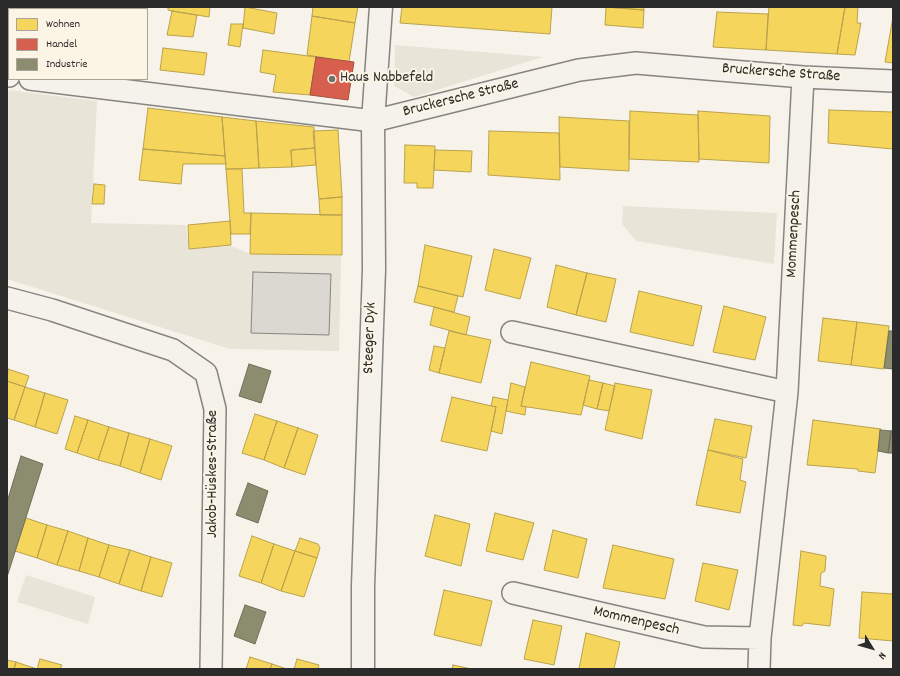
<!DOCTYPE html>
<meta charset="utf-8">
<style>
body{margin:0}
#map{position:relative;width:900px;height:676px;overflow:hidden;background:#f7f3ea;font-family:Dekko,sans-serif}
canvas{display:block}
.frame{position:absolute;inset:0;border:8px solid #2b2b2b;pointer-events:none}
.legend{position:absolute;left:8px;top:8px;width:140px;height:72px;box-sizing:border-box;background:#fcf5e5;border:1px solid #a8a49b;margin:0;padding:5px 7px;list-style:none;font-size:12px;color:#2b2b2b}
.legend li{display:flex;align-items:center;gap:8px;height:20px}
.legend b{width:20px;border:1px solid #a8a49b}
.north{position:absolute;left:852px;top:628px;width:40px;height:40px;-webkit-text-stroke:3px #fcf5e5;paint-order:stroke;rotate:127deg;font-size:11px;font-weight:700;line-height:16px;text-align:center;color:#2b2b2b}
.north::after{content:'';display:block;margin:auto;width:14px;height:18px;background:#2b2b2b;clip-path:polygon(50% 0,100% 100%,50% 72%,0 100%)}
</style>
<div id="map">
<canvas width="900" height="676"></canvas>
<div class="frame"></div>
<ul class="legend">
<li><b style="height:11px;background:#f6d55c"></b>Wohnen</li>
<li><b style="height:11px;background:#d6604d"></b>Handel</li>
<li><b style="height:11px;background:#8c8c6e"></b>Industrie</li>
</ul>
<div class="north">N</div>
</div>
<script>
const ctx = document.querySelector('canvas').getContext('2d');
ctx.lineJoin = 'round';
function fillPath(path, color) { ctx.fillStyle = color; ctx.fill(path, 'evenodd'); }
const poly = rows => new Path2D(rows.map(r => 'M' + r).join(''));
function stroke(path, color, width, dash) { ctx.strokeStyle = color; ctx.lineWidth = width; ctx.lineCap = dash ? 'butt' : 'round'; ctx.setLineDash(dash || []); ctx.stroke(path); }
function write(font, color, halo, rows, align = 'center') {
  ctx.font = font + ' Dekko,sans-serif'; ctx.lineWidth = 4; ctx.setLineDash([]); ctx.textBaseline = 'middle'; ctx.strokeStyle = halo; ctx.fillStyle = color; for (const [text, x, y, turn = 0] of rows) {
    ctx.save(); ctx.translate(x, y); ctx.rotate((+turn || 0) * Math.PI / 180); ctx.textAlign = isNaN(turn) ? turn : align; if (halo) ctx.strokeText(text, 0, 0); ctx.fillText(text, 0, 0); ctx.restore();
  }
}
const green = poly([
 [395,45,543,57,414,97,394,86],
 [9,90,97,101,91,223,186,225,189,249,232,246,250,254,341,256,339,351,230,349,7,279,7,91],
 [623,206,777,213,774,264,636,241,622,224],
 [26,575,95,597,88,624,17,602]
]);
const homes = poly([
 [79,7,102,7,102,9,79,9,79,7],
 [102,7,131,7,131,9,102,9,102,7],
 [168,7,210,7,209,17,172,11,168,10,168,7],
 [245,7,277,13,274,34,243,28,245,7],
 [313,7,358,7,355,23,312,16,313,7],
 [402,7,552,7,550,34,400,23,402,7],
 [606,7,644,10,643,28,605,25,606,7],
 [606,7,644,7,644,10,606,7],
 [769,7,845,7,837,54,766,50,769,7],
 [845,7,858,7,857,23,861,23,855,55,837,54,845,7],
 [172,11,197,15,193,37,167,35,172,11],
 [717,12,768,14,766,50,713,47,717,12],
 [312,16,355,23,349,62,307,55,312,16],
 [893,17,893,63,885,62,893,17],
 [231,24,243,24,240,47,228,45,231,24],
 [163,48,207,53,204,75,160,70,163,48],
 [263,50,316,57,310,95,273,92,276,75,260,72,263,50],
 [148,108,222,117,225,156,143,149,148,108],
 [829,110,893,112,893,149,828,143,829,110],
 [630,111,698,115,699,162,629,159,630,111],
 [698,111,770,116,769,163,699,159,698,111],
 [222,117,256,121,259,168,226,169,222,117],
 [559,117,629,121,629,171,560,167,559,117],
 [256,121,314,127,315,148,291,150,292,167,259,168,256,121],
 [338,130,342,197,319,199,313,131,338,130],
 [489,131,559,133,560,180,488,175,489,131],
 [405,145,435,146,433,188,417,188,417,183,404,183,405,145],
 [315,148,316,165,292,167,291,150,315,148],
 [143,149,225,156,226,164,183,164,181,184,139,180,143,149],
 [435,150,472,151,471,172,434,170,435,150],
 [226,169,242,169,244,213,251,213,250,234,231,234,226,169],
 [94,184,105,185,104,204,92,204,94,184],
 [342,197,342,215,320,215,319,199,342,197],
 [251,213,342,215,342,255,250,254,251,213],
 [230,221,231,245,189,249,188,225,230,221],
 [425,245,472,256,463,297,418,286,425,245],
 [494,249,531,258,520,299,485,290,494,249],
 [556,265,587,273,576,315,547,307,556,265],
 [587,273,616,279,606,322,576,315,587,273],
 [418,286,458,296,454,312,414,302,418,286],
 [639,291,702,306,693,346,630,332,639,291],
 [724,306,766,317,755,360,713,352,724,306],
 [434,307,470,317,466,335,430,325,434,307],
 [823,318,857,322,851,365,818,361,823,318],
 [857,322,889,326,884,369,851,365,857,322],
 [449,331,491,340,481,383,439,373,449,331],
 [434,346,445,348,439,373,429,370,434,346],
 [531,362,590,376,581,415,521,406,531,362],
 [8,369,29,376,25,387,7,381,8,369],
 [589,380,603,383,597,409,583,405,589,380],
 [7,381,25,387,14,420,7,418,7,381],
 [511,383,525,387,521,406,526,407,525,415,506,411,511,383],
 [603,383,615,386,609,411,597,409,603,383],
 [615,383,652,390,642,439,605,430,615,383],
 [25,387,45,393,35,427,14,420,25,387],
 [45,393,68,400,57,434,35,427,45,393],
 [452,397,496,407,487,451,441,441,452,397],
 [493,397,508,400,502,434,491,431,496,407,491,406,493,397],
 [255,414,277,421,264,460,242,453,255,414],
 [75,416,88,420,77,453,65,449,75,416],
 [715,419,752,426,746,458,708,450,715,419],
 [88,420,109,427,98,460,77,453,88,420],
 [813,420,881,429,875,473,858,471,858,469,807,465,813,420],
 [277,421,298,428,284,468,264,460,277,421],
 [109,427,129,433,120,466,98,460,109,427],
 [298,428,318,435,305,475,284,468,298,428],
 [129,433,150,439,140,473,120,466,129,433],
 [150,439,172,446,161,480,140,473,150,439],
 [708,450,743,459,740,480,746,482,740,513,696,505,708,450],
 [495,513,534,523,523,560,486,551,495,513],
 [435,515,470,524,461,566,425,556,435,515],
 [26,518,47,525,37,558,15,551,26,518],
 [47,525,68,531,57,565,37,558,47,525],
 [553,530,587,539,578,578,544,570,553,530],
 [68,531,88,538,79,571,57,565,68,531],
 [252,536,274,544,261,583,239,576,252,536],
 [88,538,109,545,99,577,79,571,88,538],
 [300,538,318,544,320,548,317,558,295,551,300,538],
 [274,544,295,551,281,591,261,583,274,544],
 [109,545,130,550,119,584,99,577,109,545],
 [613,545,674,559,665,599,603,588,613,545],
 [130,550,151,557,141,591,119,584,130,550],
 [295,551,317,558,304,597,281,591,295,551],
 [801,551,826,556,825,571,821,573,820,586,834,589,830,626,804,623,802,626,793,625,801,551],
 [151,557,172,563,162,597,141,591,151,557],
 [703,563,738,570,729,610,695,601,703,563],
 [444,590,492,601,481,646,434,635,444,590],
 [862,592,893,594,893,641,859,638,862,592],
 [533,620,562,626,554,665,524,659,533,620],
 [586,633,620,642,614,669,579,669,586,633],
 [250,657,272,664,270,669,246,669,250,657],
 [40,659,62,665,60,669,37,669,40,659],
 [297,659,319,665,318,669,294,669,297,659],
 [7,660,16,662,14,669,7,669,7,660],
 [16,662,37,669,14,669,16,662],
 [272,664,287,669,270,669,272,664],
 [453,665,472,669,452,669,453,665]
]);
const shops = poly([
 [316,57,354,62,348,100,310,95,316,57]
]);
const industry = poly([
 [889,331,893,331,893,369,884,368,889,331],
 [249,364,271,371,261,403,239,396,249,364],
 [880,430,891,431,888,453,878,451,880,430],
 [891,431,893,431,893,453,888,453,891,431],
 [21,456,43,464,7,577,7,502,21,456],
 [248,483,268,491,258,523,236,515,248,483],
 [245,605,266,612,255,644,234,636,245,605]
]);
const building = poly([
 [253,272,331,274,329,335,251,333,253,272]
]);
const minor = poly([
 [15,9,15,7],
 [7,52,9,41],
 [7,76,9,76],
 [30,79,373,121,579,70,636,63,803,77,893,81],
 [7,298,52,310,173,350,206,373,215,409,211,669],
 [512,332,787,392],
 [513,593,704,637,760,638],
 [759,669,760,638,787,392,803,77]
]);
const tertiary = poly([
 [363,669,363,586,374,269,373,121,381,7]
]);
const markers = [
 [332,79,4,"#72716e"]
];
const streetNames = [
 ["Bruckersche Straße",781,74,4],
 ["Bruckersche Straße",461,99,-14],
 ["Mommenpesch",795,234,-87],
 ["Steeger Dyk",371,338,-88],
 ["Jakob-Hüskes-Straße",214,474,-90],
 ["Mommenpesch",636,622,13]
];
const poiNames = [
 ["Haus Nabbefeld",340,79]
];
fillPath(green, '#e9e4d8');
fillPath(homes, '#f6d55c');
stroke(homes, '#b9a24d', 1);
fillPath(shops, '#d6604d');
stroke(shops, '#a35043', 1);
fillPath(industry, '#8c8c6e');
stroke(industry, '#6f6f5a', 1);
fillPath(building, '#dad8d1');
stroke(building, '#878581', 1);
stroke(minor, '#878581', 24);
stroke(tertiary, '#878581', 25);
stroke(minor, '#f5f2ec', 21);
stroke(tertiary, '#f5f2ec', 22);
for (const [x, y, r, color] of markers) { const dot = new Path2D(); dot.arc(x, y, r, 0, 2 * Math.PI); ctx.fillStyle = color; ctx.fill(dot); stroke(dot, '#fcf5e5', 1.5); }
write('16px', '#2b2b2b', '#fcf5e5', streetNames);
write('16px', '#2b2b2b', '#fcf5e5', poiNames, 'left');
</script>
